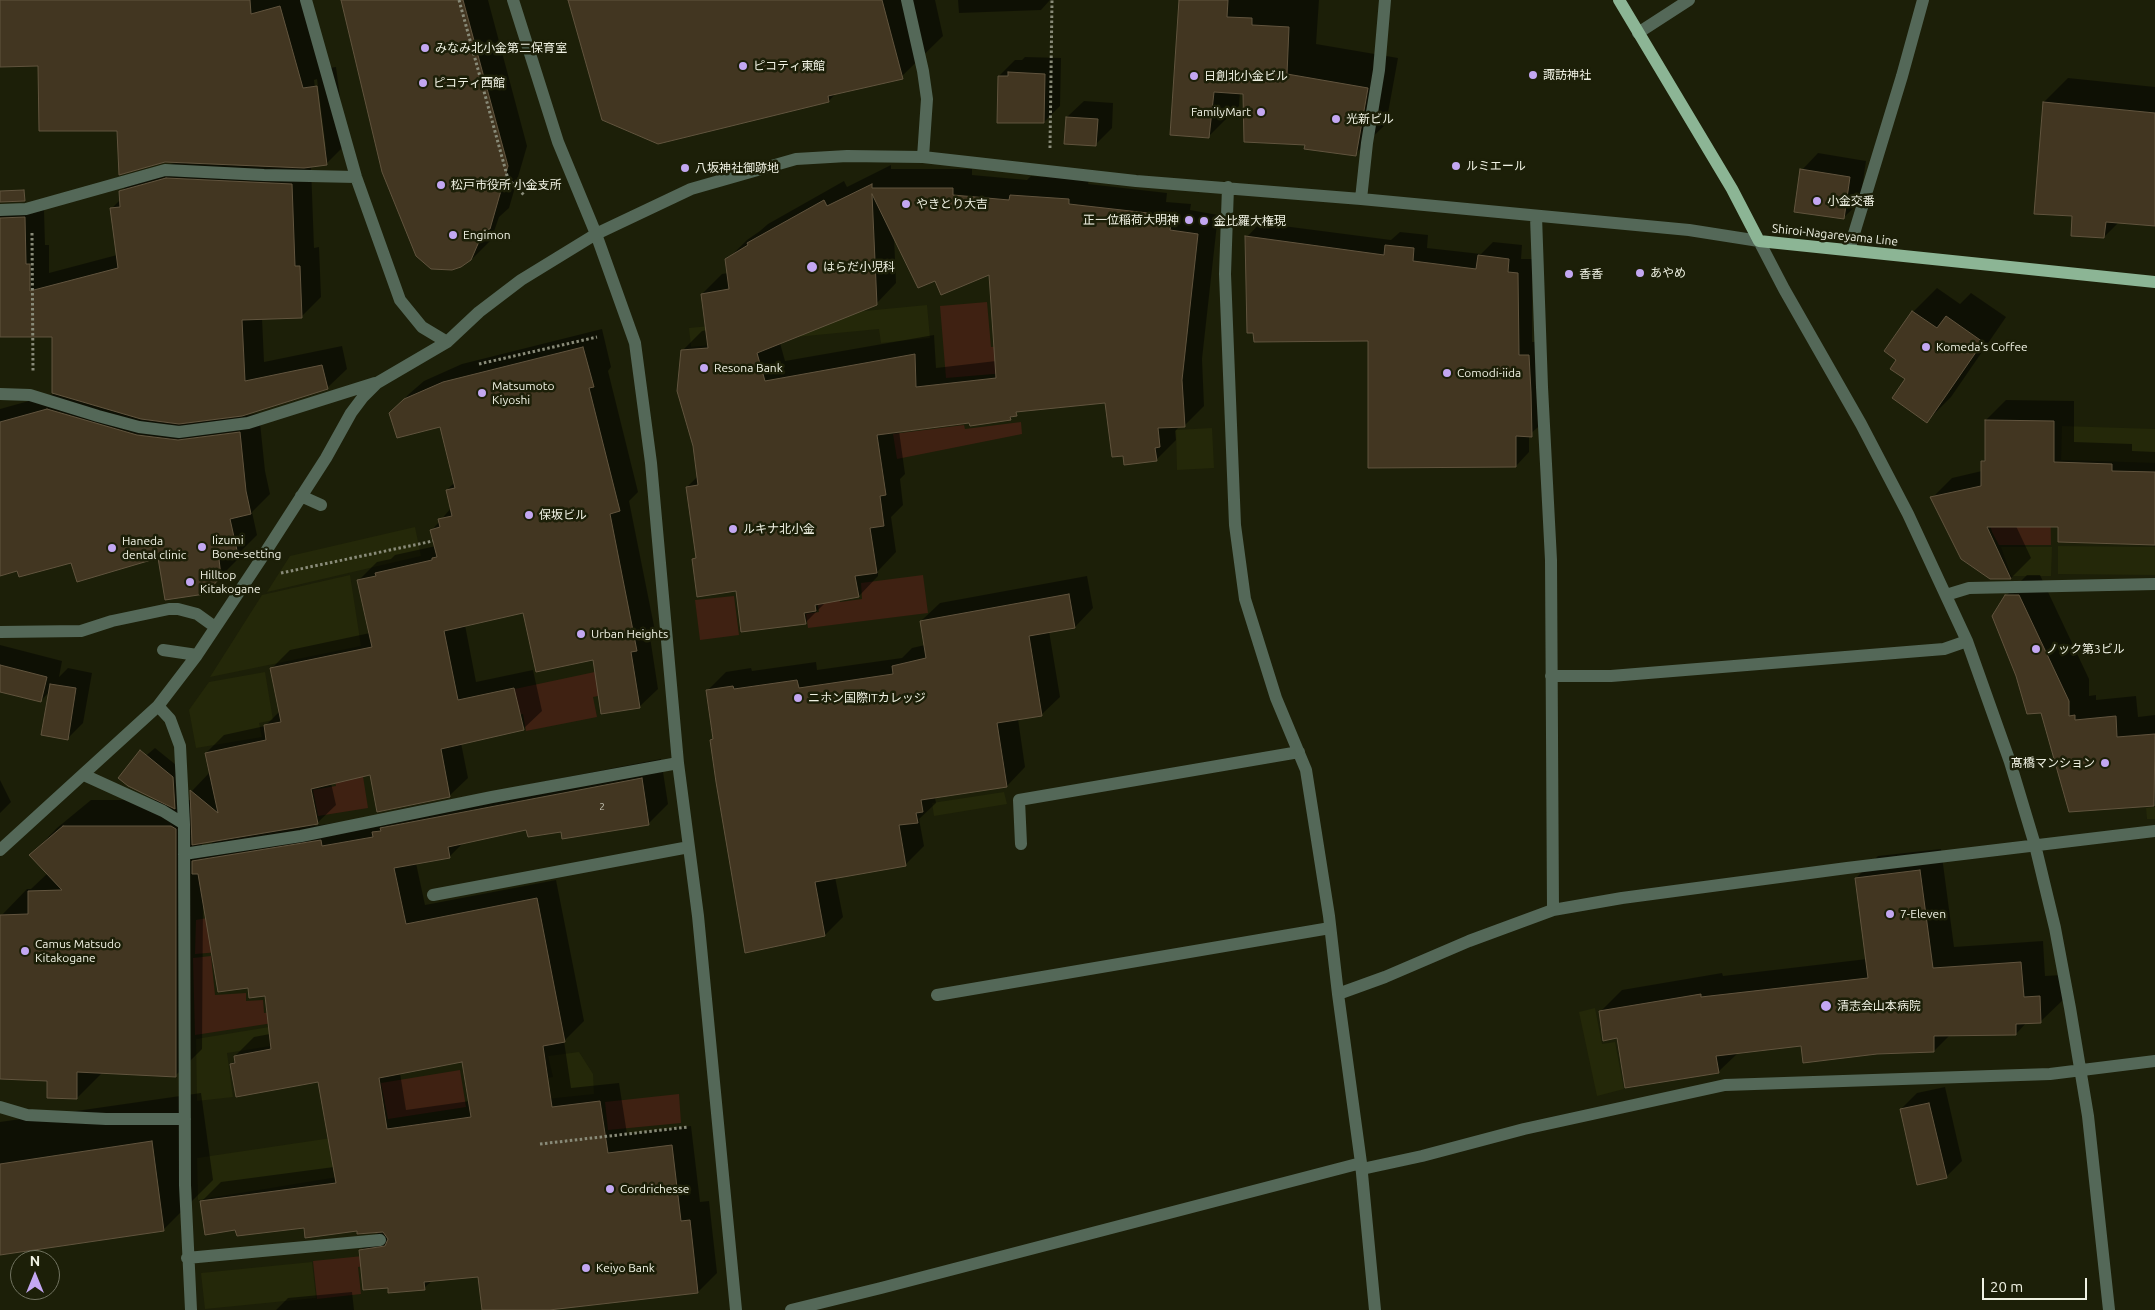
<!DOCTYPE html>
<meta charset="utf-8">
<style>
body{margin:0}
#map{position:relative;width:2155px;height:1310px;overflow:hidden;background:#1c1f08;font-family:Ubuntu,sans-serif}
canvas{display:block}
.north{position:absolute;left:10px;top:1250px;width:50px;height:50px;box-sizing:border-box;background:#1c1f08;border:1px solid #717360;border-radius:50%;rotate:0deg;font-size:14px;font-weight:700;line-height:20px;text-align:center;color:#f0f2e4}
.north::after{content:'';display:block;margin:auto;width:18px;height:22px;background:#c3a7f2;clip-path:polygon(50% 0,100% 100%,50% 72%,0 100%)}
.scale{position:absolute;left:1982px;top:1278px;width:105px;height:22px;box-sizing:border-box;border:2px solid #f0f2e4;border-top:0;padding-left:6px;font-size:15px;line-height:18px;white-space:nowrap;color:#f0f2e4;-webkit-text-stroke:4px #1c1f08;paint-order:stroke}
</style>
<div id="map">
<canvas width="2155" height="1310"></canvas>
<div class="north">N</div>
<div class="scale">20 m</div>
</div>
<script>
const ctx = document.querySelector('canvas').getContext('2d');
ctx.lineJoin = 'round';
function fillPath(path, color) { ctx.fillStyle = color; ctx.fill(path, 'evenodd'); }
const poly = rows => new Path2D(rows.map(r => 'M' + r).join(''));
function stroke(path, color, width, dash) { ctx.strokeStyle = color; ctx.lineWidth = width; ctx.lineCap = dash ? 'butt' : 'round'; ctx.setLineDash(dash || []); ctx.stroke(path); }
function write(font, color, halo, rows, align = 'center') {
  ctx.font = font + ' Ubuntu,"Noto Sans JP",sans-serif'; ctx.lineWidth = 5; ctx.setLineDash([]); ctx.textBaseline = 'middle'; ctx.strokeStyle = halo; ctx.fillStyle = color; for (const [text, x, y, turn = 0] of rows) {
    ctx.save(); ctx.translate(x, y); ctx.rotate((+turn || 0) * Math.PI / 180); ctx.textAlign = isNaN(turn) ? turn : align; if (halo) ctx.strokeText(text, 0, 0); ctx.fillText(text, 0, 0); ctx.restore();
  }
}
const built = poly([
 [927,305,930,338,881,343,879,329,691,347,689,328],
 [2062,426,2155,429,2155,463,2061,460],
 [1212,428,1214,468,1177,470,1176,430],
 [415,527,421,556,267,592,290,556],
 [2058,546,2155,547,2155,575,2058,574],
 [2001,547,2052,547,2051,576,2011,576],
 [350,575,361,646,210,677,262,595],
 [265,672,273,720,259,723,262,737,196,748,189,710,209,682],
 [1004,792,1007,804,934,816,932,803],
 [2155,807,2155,819,2147,819,2146,808],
 [1595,1008,1602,1044,1615,1042,1624,1089,1597,1096,1579,1012],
 [312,1020,315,1039,227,1053,233,1097,197,1101,196,1039],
 [579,1052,593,1074,594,1094,547,1099,544,1078,553,1077,548,1056],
 [392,1129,399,1167,198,1200,197,1158],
 [312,1262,316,1298,205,1309,201,1273]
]);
const green = poly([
 [987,302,991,347,1062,341,1065,368,946,378,940,306],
 [1021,422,1022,434,897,459,893,434,964,425,965,429],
 [2050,483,2051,545,1999,545,1992,532,1984,503],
 [923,575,928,613,808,628,806,614,819,612,815,587,838,584,840,602,862,599,861,583],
 [734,596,739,635,700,640,695,600],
 [623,666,628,690,593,697,597,717,526,731,523,714,515,715,510,690],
 [362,770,368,808,318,816,313,790,336,786,334,775],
 [218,916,231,951,195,954,196,920],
 [211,956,215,995,246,993,246,1001,263,1000,264,1013,298,1009,299,1019,195,1035,193,958],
 [460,1070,466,1107,388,1119,381,1083],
 [679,1094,681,1123,608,1130,605,1102],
 [363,1256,364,1266,358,1267,361,1294,317,1299,313,1261]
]);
const shadow = poly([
 [0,0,302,0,322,69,336,67,346,144,326,164,311,166,314,248,319,247,321,297,301,317,262,318,264,362,342,346,347,369,327,388,243,416,259,413,265,471,270,494,252,512,257,535,239,553,240,557,204,593,159,556,72,561,18,569,0,575,0,409,54,394,53,336,0,336,0,211,44,210,45,245,49,245,49,273,117,255,111,209,121,199,121,192,140,172,178,162,118,129,39,65,0,66],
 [317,79,326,149,323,149,314,80],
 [342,0,488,0,527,146,509,208,499,217,491,240,471,260],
 [569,0,935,0,943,36,900,78,837,92,829,101,658,143],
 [958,0,1050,0,1041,10,959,13],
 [1180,0,1319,0,1316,44,1398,58,1386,124,1355,154,1306,144,1244,93,1240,92,1239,106,1208,137],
 [1025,57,1061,58,1060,106,1044,122,999,76,1015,60,1022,60],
 [2068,78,2155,87,2155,224,2119,222,2104,237,2073,215,2044,102],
 [1084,101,1113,103,1112,128,1096,144,1067,117],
 [1818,153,1866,161,1860,202,1843,218,1802,170],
 [891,165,891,169,972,169,972,175,1027,180,1031,176,1089,180,1088,184,1167,193,1166,202,1191,204,1190,210,1218,215,1202,359,1204,406,1184,426,1180,426,1175,431,1176,440,1156,460,1124,455,1106,401,1020,410,1010,419,970,422,899,431,905,474,900,479,903,505,891,517,896,552,878,571,878,576,859,596,825,603,805,623,737,590,694,559,697,556,687,487,698,476,682,351,702,331,707,330,702,294,722,274,728,273,727,260,747,240,760,231,768,224,844,181,847,187],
 [894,236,990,273,996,361,936,368,934,335,785,361,780,343,876,304,896,283],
 [1260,223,1391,240,1400,232,1428,235,1427,248,1481,254,1493,242,1522,245,1521,259,1532,259,1532,342,1543,342,1545,421,1529,435,1529,452,1516,466,1247,237],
 [1937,288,1960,304,1971,293,2006,317,1951,397,1927,421,1898,359,1913,312],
 [602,329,611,367,608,371,638,492,629,501,655,631,650,637,658,689,639,707,594,659,524,612,465,625,476,682,533,670,542,711,523,729,461,743,468,778,449,796,371,773,331,783,336,805,314,826,340,822,341,828,401,809,661,759,668,804,649,823,562,831,528,829,464,842,450,856,416,863,425,905,556,880,584,1021,564,1041,571,1088,619,1083,627,1134,691,1126,700,1202,709,1201,717,1273,698,1292,538,1310,483,1310,479,1276,433,1280,424,1288,389,1287,360,1251,380,1231,305,1227,236,1229,202,1201,221,1182,334,1167,319,1081,231,1064,236,1060,235,1056,254,1037,270,1034,266,995,249,987,203,899,202,1049,176,1075,103,1072,77,1098,48,1080,0,1078,1,916,27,889,31,889,48,873,31,855,57,828,91,800,159,800,128,771,155,748,181,769,182,800,192,800,192,791,210,772,206,753,224,735,265,726,280,711,271,669,290,650,370,633,359,580,377,562,391,559,395,555,436,546,432,530,452,507,447,490,455,482,440,425,391,413,409,394,424,381,462,364],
 [215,840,202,853,202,842],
 [464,1060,470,1101,406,1110,400,1073],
 [2006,400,2074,401,2074,442,2132,444,2132,451,2155,452,2155,543,2059,526,2016,526,2031,558,2011,578,1991,578,1932,498,1952,478,1982,471,1982,462,1986,458,1986,420],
 [2027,575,2040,575,2089,679,2089,696,2096,695,2096,700,2136,696,2138,717,2155,715,2155,803,2153,805,2042,712,2006,596],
 [1087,576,1093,608,1075,627,1049,631,1060,697,1041,715,1018,719,1025,767,1007,786,937,796,935,798,936,803,919,819,924,846,905,865,835,877,843,917,825,935,711,740,714,737,708,690,726,672,751,668,752,671,816,662,817,670,902,658,912,648,925,645,921,621,940,603],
 [0,645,62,661,59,677,68,668,92,673,83,723,67,739,50,691,41,701,0,691],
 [0,780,11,802,0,813],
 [1941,849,1954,947,2043,941,2045,976,2061,975,2063,1000,2041,1021,2027,1022,2016,1034,1950,1035,1934,1051,1802,1045,1738,1053,1718,1072,1618,1037,1600,1012,1622,990,1722,973,1723,976,1867,959,1856,878,1878,856],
 [1945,1087,1962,1161,1946,1177,1901,1109,1917,1093],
 [201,1093,213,1180,164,1229,0,1254,0,1122],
 [352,1292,354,1310,276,1310,288,1298]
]);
const building = poly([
 [0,0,250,0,251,14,280,6,303,88,317,86,327,165,304,168,165,162,119,175,117,131,39,131,38,66,0,67,0,0],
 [341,0,463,0,508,166,490,229,484,230,471,260,461,267,452,270,431,269,416,256,382,172,341,0],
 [568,0,882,0,903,79,828,96,829,102,658,144,602,120,568,0],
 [1179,0,1228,0,1227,17,1252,18,1252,25,1289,27,1287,74,1368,88,1356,156,1304,149,1305,145,1244,142,1243,94,1214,92,1209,138,1170,135,1179,0],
 [1008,72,1045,74,1044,123,997,123,998,76,1008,76,1008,72],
 [2043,102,2155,113,2155,226,2106,222,2104,238,2071,236,2072,216,2034,214,2043,102],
 [1066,117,1098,119,1096,146,1064,144,1066,117],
 [1800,169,1850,177,1844,219,1794,212,1800,169],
 [166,178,292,184,295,266,300,266,302,318,242,320,245,381,322,365,328,389,242,416,179,424,141,419,52,393,52,337,0,337,0,218,25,217,26,264,30,264,30,291,118,268,110,208,120,207,119,191,166,178],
 [872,184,872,188,953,188,953,195,1009,200,1010,195,1069,199,1069,204,1148,213,1147,221,1171,224,1170,230,1198,234,1182,380,1185,427,1158,428,1160,447,1155,448,1157,461,1124,465,1123,456,1112,457,1105,403,1016,412,1017,416,1010,417,1011,420,970,426,969,423,877,435,886,495,880,496,884,526,870,528,877,573,855,576,859,597,815,605,816,611,804,613,806,624,741,632,736,591,697,597,692,559,696,558,686,487,698,485,693,446,677,391,681,350,708,348,701,294,729,289,725,259,748,245,747,243,824,200,827,206,872,184],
 [872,194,918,288,935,281,941,295,989,275,996,378,916,387,915,354,765,381,757,353,877,305,872,194],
 [24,190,25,201,0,202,0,191,24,190],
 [1245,236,1384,255,1385,245,1414,248,1413,261,1476,269,1478,255,1509,259,1508,272,1518,273,1519,355,1529,355,1531,392,1532,437,1516,436,1516,467,1368,468,1368,341,1254,342,1253,333,1247,333,1245,236],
 [1912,311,1937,328,1946,316,1983,342,1927,423,1892,398,1905,379,1890,369,1896,360,1884,351,1912,311],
 [583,347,594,387,589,388,620,511,610,514,637,651,631,652,640,708,601,714,593,660,536,672,523,613,444,631,458,700,514,688,524,730,441,749,450,797,377,812,370,775,311,789,318,824,192,845,190,790,218,813,205,753,266,740,264,725,281,722,270,668,372,647,357,580,376,576,375,573,432,560,432,558,437,557,430,530,440,527,438,519,452,516,446,490,455,488,440,427,397,438,389,413,404,399,443,382,583,347],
 [47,409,137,435,178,440,240,432,246,491,251,514,230,519,238,555,219,559,221,577,205,594,165,600,158,558,77,582,71,563,19,577,17,571,0,576,0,422,47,409],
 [1985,420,2054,421,2054,462,2112,464,2112,471,2155,472,2155,545,2058,542,2058,527,1987,527,2011,579,1990,579,1961,559,1930,497,1981,486,1981,461,1985,461,1985,420],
 [1069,594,1075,628,1029,636,1042,716,997,723,1007,787,921,800,923,812,916,813,918,823,899,825,906,866,815,882,825,936,745,953,716,782,710,740,713,739,706,690,733,686,734,689,797,680,799,688,893,674,892,666,926,658,920,621,1069,594],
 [2005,595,2019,595,2069,701,2069,716,2075,715,2075,720,2116,716,2117,737,2155,734,2154,806,2069,812,2041,713,2027,714,2016,676,1992,616,2005,595],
 [0,665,47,677,41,702,0,692,0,665],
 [50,684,76,688,68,740,41,735,50,684],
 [140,750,173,777,175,809,128,786,118,778,140,750],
 [642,778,649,825,562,839,561,832,528,837,526,830,448,847,450,858,394,868,406,924,537,898,565,1042,543,1046,552,1107,600,1101,608,1153,672,1145,681,1221,690,1220,698,1293,549,1310,482,1310,478,1277,424,1282,425,1290,388,1293,388,1288,363,1290,359,1250,385,1246,388,1239,383,1232,357,1234,357,1231,305,1238,304,1228,237,1236,235,1230,205,1235,200,1201,336,1183,318,1082,236,1097,230,1064,235,1063,234,1056,271,1049,265,996,249,998,248,988,218,992,198,874,192,874,192,861,321,840,322,846,373,837,372,832,381,831,380,828,642,778],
 [462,1062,471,1117,387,1129,379,1078,462,1062],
 [63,826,171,826,176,829,176,1077,77,1072,77,1099,47,1098,47,1081,0,1079,0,915,28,914,28,891,62,890,29,855,63,826],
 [1920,870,1933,968,2021,962,2024,997,2040,996,2041,1023,2016,1024,2016,1035,1934,1036,1934,1052,1877,1054,1803,1063,1801,1046,1716,1056,1719,1073,1625,1088,1617,1038,1603,1041,1599,1011,1701,994,1701,997,1868,978,1855,878,1920,870],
 [1929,1103,1947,1178,1917,1185,1900,1109,1929,1103],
 [152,1141,164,1231,0,1255,0,1164,152,1141]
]);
const path = poly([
 [459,0,508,179,524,195],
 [1050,148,1052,0],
 [32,233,33,372],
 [479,364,597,337],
 [281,573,433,541],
 [540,1144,688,1127]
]);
const minor = poly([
 [306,0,356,177,400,300,422,327,447,342],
 [513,0,558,142,596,234,635,343,651,463,678,763,698,916,736,1310],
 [907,0,923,71,927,99,923,157],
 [1638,33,1689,0],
 [1228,187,1225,274,1235,525,1245,599,1276,698,1306,770,1329,916,1338,994,1361,1163,1375,1310],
 [1361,199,1367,143,1379,70,1385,0],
 [0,210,26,209,165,170,264,175,356,177],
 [1536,216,1542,387,1551,560,1553,910],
 [1849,250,1902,76,1923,0],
 [0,394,30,395,98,416,139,427,179,432,248,423,375,383],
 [301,496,321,505],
 [1946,595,1969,588,2155,584],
 [0,632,81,631,112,621,169,609,178,609,197,614,215,627],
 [163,650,197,655],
 [1551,676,1611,676,1944,649,1967,641],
 [158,706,170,719,180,746,184,824,185,1185,191,1310],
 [84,775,163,811,184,824],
 [1021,844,1019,800,1299,752],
 [0,850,158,706,197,655,261,559,326,458,351,413,363,397,377,383,447,342,479,312,521,280,596,234,691,189,796,159,847,156,923,157,1136,181,1361,199,1689,230,1759,241,1784,289,1861,424,1908,514,1967,641,2010,762,2035,845,2055,928,2070,1008,2088,1116,2109,1310],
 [184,854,301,836,492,797,678,763],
 [433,895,689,847],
 [1338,994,1385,977,1469,941,1553,910,1622,898,1847,868,2155,831],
 [937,995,1330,928],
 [0,1107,27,1115,106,1119,185,1119],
 [1362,1169,1422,1156,1524,1129,1725,1085,2050,1074,2155,1061],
 [187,1258,380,1240],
 [791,1310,881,1288,1361,1163]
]);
const major = poly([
 [1619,0,1732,189,1759,241,2155,282]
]);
const markers = [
 [425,48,5,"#c3a7f2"],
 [743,66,5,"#c3a7f2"],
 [1533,75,5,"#c3a7f2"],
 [1194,76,5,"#c3a7f2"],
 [423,83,5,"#c3a7f2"],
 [1261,112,5,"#c3a7f2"],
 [1336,119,5,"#c3a7f2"],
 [1456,166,5,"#c3a7f2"],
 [685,168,5,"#c3a7f2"],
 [441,185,5,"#c3a7f2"],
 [1817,201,5,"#c3a7f2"],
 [906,204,5,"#c3a7f2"],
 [1189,220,5,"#c3a7f2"],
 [1204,221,5,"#c3a7f2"],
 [453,235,5,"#c3a7f2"],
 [812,267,6,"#c3a7f2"],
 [1640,273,5,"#c3a7f2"],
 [1569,274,5,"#c3a7f2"],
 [1926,347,5,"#c3a7f2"],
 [704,368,5,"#c3a7f2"],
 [1447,373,5,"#c3a7f2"],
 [482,393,5,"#c3a7f2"],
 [529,515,5,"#c3a7f2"],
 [733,529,5,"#c3a7f2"],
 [202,547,5,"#c3a7f2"],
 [112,548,5,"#c3a7f2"],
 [190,582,5,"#c3a7f2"],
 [581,634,5,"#c3a7f2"],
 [2036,649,5,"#c3a7f2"],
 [798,698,5,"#c3a7f2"],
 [2105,763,5,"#c3a7f2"],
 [1890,914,5,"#c3a7f2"],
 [25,951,5,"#c3a7f2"],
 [1826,1006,6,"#c3a7f2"],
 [610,1189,5,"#c3a7f2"],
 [586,1268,5,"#c3a7f2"]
];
const numberNames = [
 ["2",602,807]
];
const poiNames = [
 ["みなみ北小金第二保育室",435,48],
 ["ピコティ東館",753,66],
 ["諏訪神社",1543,75],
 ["日創北小金ビル",1204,76],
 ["ピコティ西館",433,83],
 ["FamilyMart",1251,112,"right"],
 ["光新ビル",1346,119],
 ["ルミエール",1466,166],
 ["八坂神社御跡地",695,168],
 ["松戸市役所 小金支所",451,185],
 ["小金交番",1827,201],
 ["やきとり大吉",916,204],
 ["正一位稲荷大明神",1179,220,"right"],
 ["金比羅大権現",1214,221],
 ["Engimon",463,235],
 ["はらだ小児科",823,267],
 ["あやめ",1650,273],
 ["香香",1579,274],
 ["Komeda's Coffee",1936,347],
 ["Resona Bank",714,368],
 ["Comodi-iida",1457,373],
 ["Matsumoto",492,386],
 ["Kiyoshi",492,400],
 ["保坂ビル",539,515],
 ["ルキナ北小金",743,529],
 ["Iizumi",212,540],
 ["Bone-setting",212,554],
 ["Haneda",122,541],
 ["dental clinic",122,555],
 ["Hilltop",200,575],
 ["Kitakogane",200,589],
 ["Urban Heights",591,634],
 ["ノック第3ビル",2046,649],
 ["ニホン国際ITカレッジ",808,698],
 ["髙橋マンション",2095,763,"right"],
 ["7-Eleven",1900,914],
 ["Camus Matsudo",35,944],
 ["Kitakogane",35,958],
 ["清志会山本病院",1837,1006],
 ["Cordrichesse",620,1189],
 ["Keiyo Bank",596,1268]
];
const streetNames = [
 ["Shiroi-Nagareyama Line",1835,235,6]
];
fillPath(built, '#242809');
fillPath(green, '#3f2112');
fillPath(shadow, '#0007');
fillPath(building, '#423621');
stroke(building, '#61543e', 1);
stroke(path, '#898b79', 3, [2.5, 2.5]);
stroke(minor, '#546858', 12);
stroke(major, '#8cb595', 12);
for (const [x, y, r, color] of markers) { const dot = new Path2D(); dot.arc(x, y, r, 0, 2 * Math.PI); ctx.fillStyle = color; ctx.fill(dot); stroke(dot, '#1c1f08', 2); }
write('10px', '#c4c3b3', null, numberNames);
write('12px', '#f0f2e4', '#1c1f08', poiNames, 'left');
write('12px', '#f0f2e4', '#1c1f08', streetNames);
</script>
